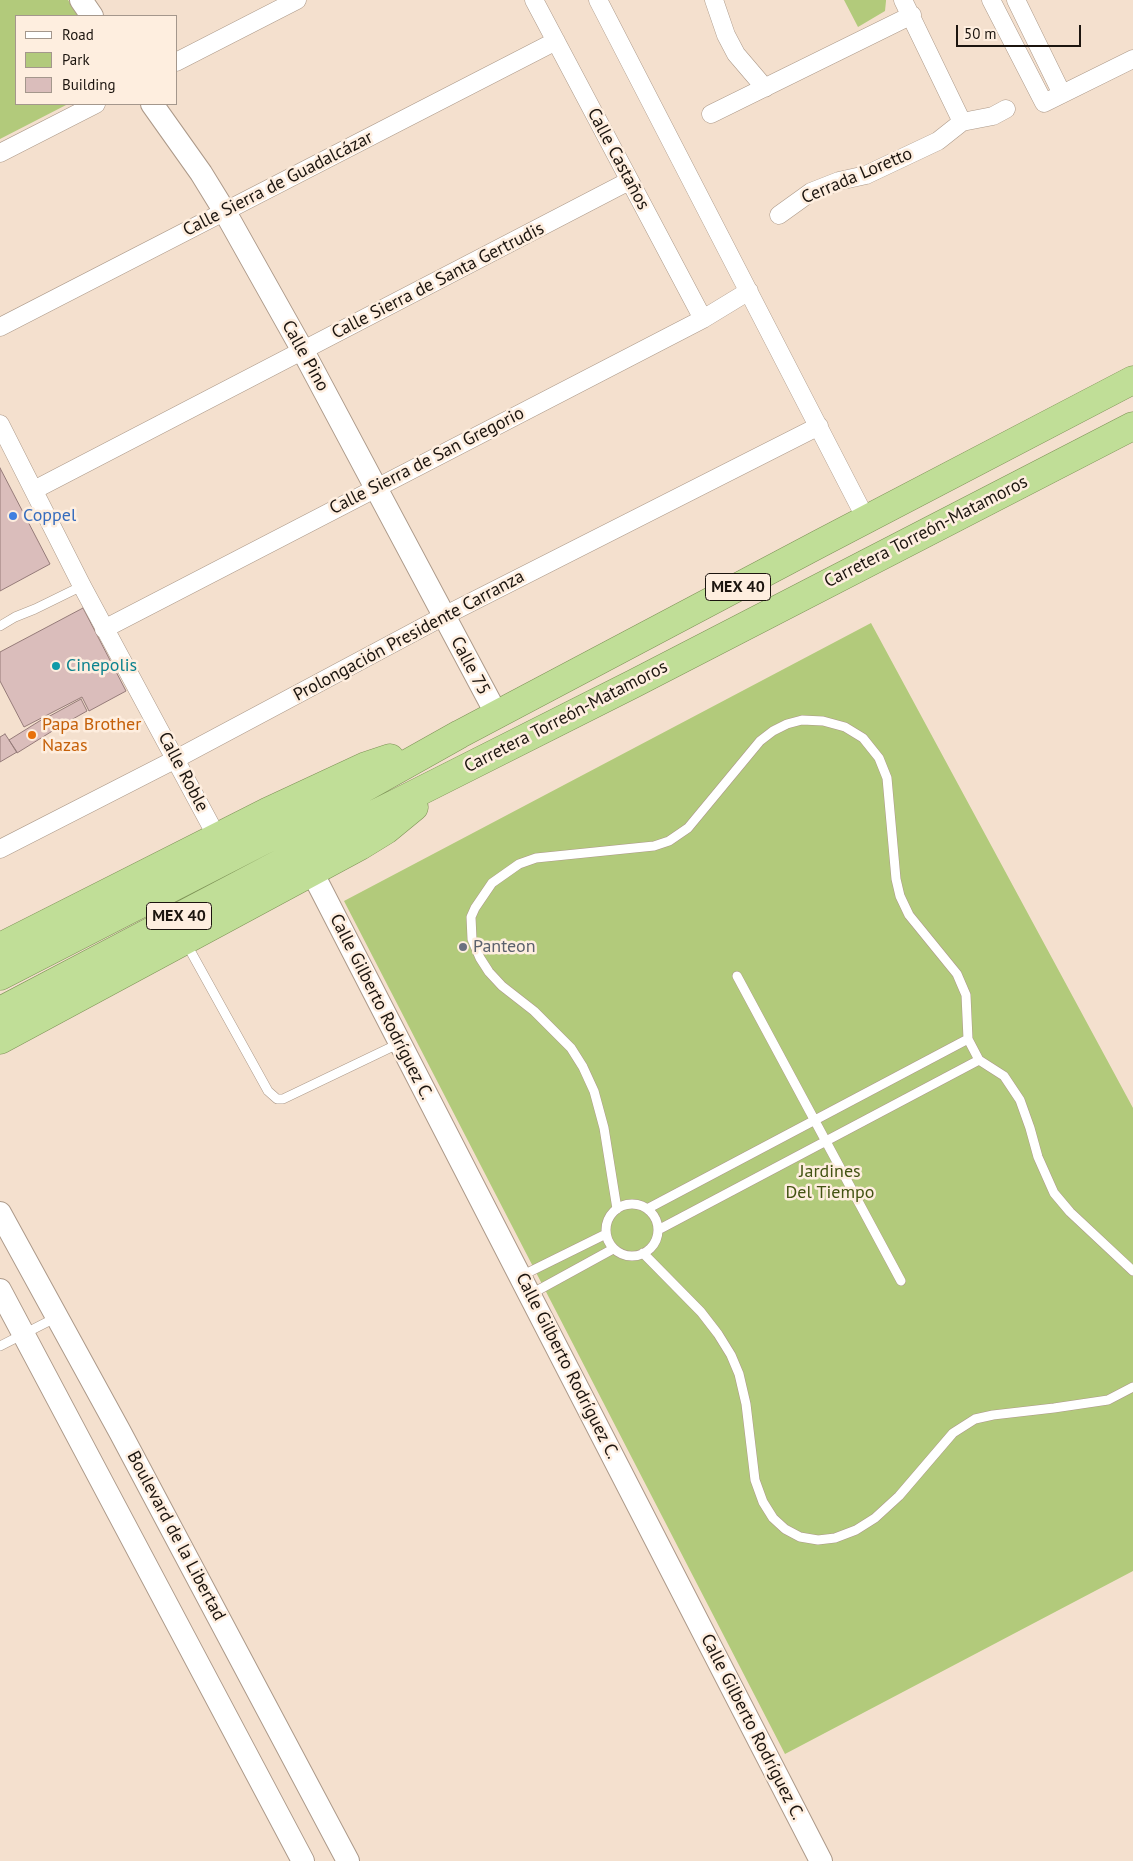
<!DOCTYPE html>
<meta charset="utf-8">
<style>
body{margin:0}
#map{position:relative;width:1133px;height:1861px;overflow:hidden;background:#f4e0ce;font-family:"PT Sans",sans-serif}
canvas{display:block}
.legend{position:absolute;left:15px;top:15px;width:162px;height:90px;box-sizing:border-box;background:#feeedf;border:1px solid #a4978c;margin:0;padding:6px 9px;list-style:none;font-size:15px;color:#1c150f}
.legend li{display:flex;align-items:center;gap:10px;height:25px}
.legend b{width:25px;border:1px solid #a4978c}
.scale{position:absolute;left:956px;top:25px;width:125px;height:22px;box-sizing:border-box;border:2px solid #1c150f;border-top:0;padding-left:6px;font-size:15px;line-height:18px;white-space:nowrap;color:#1c150f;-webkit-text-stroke:4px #feeedf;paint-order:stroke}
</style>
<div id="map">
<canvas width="1133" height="1861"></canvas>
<ul class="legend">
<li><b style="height:6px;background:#fff"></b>Road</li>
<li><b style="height:14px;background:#b2ca7b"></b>Park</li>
<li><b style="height:14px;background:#dabdbb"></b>Building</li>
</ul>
<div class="scale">50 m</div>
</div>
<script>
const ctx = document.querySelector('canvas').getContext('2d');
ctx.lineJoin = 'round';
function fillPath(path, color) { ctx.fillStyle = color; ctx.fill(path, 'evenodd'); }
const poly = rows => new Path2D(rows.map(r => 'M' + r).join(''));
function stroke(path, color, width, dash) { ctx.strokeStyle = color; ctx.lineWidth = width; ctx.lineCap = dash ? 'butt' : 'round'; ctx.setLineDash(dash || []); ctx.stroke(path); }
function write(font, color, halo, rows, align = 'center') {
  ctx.font = font + ' "PT Sans",sans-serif'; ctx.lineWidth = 5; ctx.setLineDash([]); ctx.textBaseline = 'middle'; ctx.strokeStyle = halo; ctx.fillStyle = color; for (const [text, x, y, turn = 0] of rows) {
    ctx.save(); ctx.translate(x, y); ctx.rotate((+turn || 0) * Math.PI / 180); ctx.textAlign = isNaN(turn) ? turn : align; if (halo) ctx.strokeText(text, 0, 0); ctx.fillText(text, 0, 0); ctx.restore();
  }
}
const green = poly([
 [0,0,68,0,80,16,16,16,16,104,68,104,0,139],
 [844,0,886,0,886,1,885,11,858,27],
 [871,623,1133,1108,1133,1571,785,1754,344,901]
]);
const building = poly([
 [0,468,50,564,0,591,0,468],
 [83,608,126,691,89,711,82,697,24,727,0,681,0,652,83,608],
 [81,699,87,711,55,729,48,717,81,699],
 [46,717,54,730,17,753,9,740,46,717],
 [5,734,17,752,0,762,0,737,5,734]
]);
const service = poly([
 [0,626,15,617,35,609,82,586],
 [186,943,268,1091,277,1099,283,1099,400,1043],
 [737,976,901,1281],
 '606 1230a26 26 0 1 1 52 0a26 26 0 1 1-52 0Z',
 [617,1209,604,1128,594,1091,583,1067,571,1048,534,1011,502,986,489,972,480,958,472,939,471,917,475,908,492,883,519,864,536,858,654,846,669,841,688,828,760,741,773,731,787,724,802,720,823,721,845,727,863,738,879,758,887,778,896,879,900,896,909,915,957,974,966,995,968,1039,979,1060,1004,1076,1020,1100,1030,1128,1038,1157,1054,1193,1070,1212,1133,1271],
 [647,1209,968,1039],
 [658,1230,979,1060],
 [643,1253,701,1312,718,1334,731,1355,739,1374,746,1404,755,1480,763,1502,773,1518,785,1529,800,1537,818,1540,835,1538,856,1530,875,1518,899,1496,953,1433,975,1419,993,1415,1054,1408,1108,1400,1133,1387],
 [521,1276,606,1234],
 [531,1294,613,1249],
 [0,1346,57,1317]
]);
const minor = poly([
 [534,0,703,319],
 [598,0,866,519],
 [714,0,726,35,736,54,765,88],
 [903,0,962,122],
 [991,0,1044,103,1133,59],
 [1016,0,1062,94],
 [176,62,297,0],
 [711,114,912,15],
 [0,153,96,104],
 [779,215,811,192,839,181,866,175,938,141,962,122,993,116,1006,109],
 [0,327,556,41],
 [0,424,82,586,217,837],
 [34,490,629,181],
 [104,629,703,319,749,291],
 [0,849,176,759,444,616,819,426]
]);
const tertiary = poly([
 [81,0,92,16],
 [152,104,201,173,225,212,303,351,497,715],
 [312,872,821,1861],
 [0,1213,120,1432,348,1861],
 [0,1290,303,1861]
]);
const trunk = poly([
 [0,947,267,812,366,766,390,758],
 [0,976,346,798,460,734,819,544,1133,380],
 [0,1011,359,822,633,684,1133,426],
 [0,1040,360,846,386,830,414,807]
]);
const markers = [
 [13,516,5,"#3f7fe0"],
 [56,666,5,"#0f9aa8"],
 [32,735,5,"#e8710a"],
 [463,947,5,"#6b7280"]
];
const shields = [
 [738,587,65],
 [179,916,65]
];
const shieldNames = [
 ["MEX 40",738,587],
 ["MEX 40",179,916]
];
const streetNames = [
 ["Calle Castaños",618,159,62],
 ["Cerrada Loretto",857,176,-23],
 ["Calle Sierra de Guadalcázar",278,184,-27],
 ["Calle Sierra de Santa Gertrudis",438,281,-27],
 ["Calle Pino",305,356,61],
 ["Calle Sierra de San Gregorio",427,461,-27],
 ["Carretera Torreón-Matamoros",926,532,-27],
 ["Prolongación Presidente Carranza",409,636,-28],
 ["Calle 75",470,666,62],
 ["Carretera Torreón-Matamoros",566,717,-27],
 ["Calle Roble",183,772,62],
 ["Calle Gilberto Rodríguez C.",381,1007,63],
 ["Calle Gilberto Rodríguez C.",567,1366,63],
 ["Boulevard de la Libertad",176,1536,62],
 ["Calle Gilberto Rodríguez C.",752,1727,63]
];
const shopNames = [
 ["Coppel",23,516]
];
const cultureNames = [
 ["Cinepolis",66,666]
];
const foodNames = [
 ["Papa Brother",42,725],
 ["Nazas",42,746]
];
const worshipNames = [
 ["Panteon",473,947]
];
const parkNames = [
 ["Jardines",830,1172],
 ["Del Tiempo",830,1193]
];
fillPath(green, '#b2ca7b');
fillPath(building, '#dabdbb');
stroke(building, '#957b79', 1);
stroke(service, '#ac9989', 10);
stroke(minor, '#ac9989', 19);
stroke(tertiary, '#ac9989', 24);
stroke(trunk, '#7d9256', 29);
stroke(service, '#fff', 9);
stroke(minor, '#fff', 18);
stroke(tertiary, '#fff', 22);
stroke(trunk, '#c0de97', 28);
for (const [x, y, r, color] of markers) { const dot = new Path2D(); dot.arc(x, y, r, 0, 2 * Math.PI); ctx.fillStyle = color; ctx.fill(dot); stroke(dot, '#feeedf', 2); }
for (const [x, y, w] of shields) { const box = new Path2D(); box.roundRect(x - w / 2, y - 13.5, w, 27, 4); ctx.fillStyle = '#feeedf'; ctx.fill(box); stroke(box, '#1c150f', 1); }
write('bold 16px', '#1c150f', null, shieldNames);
write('18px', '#1c150f', '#feeedf', streetNames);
write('18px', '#366cbe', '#feeedf', shopNames, 'left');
write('18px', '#0d838f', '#feeedf', cultureNames, 'left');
write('18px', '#c56008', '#feeedf', foodNames, 'left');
write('18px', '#5b616d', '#feeedf', worshipNames, 'left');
write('18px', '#435312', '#feeedf', parkNames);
</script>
